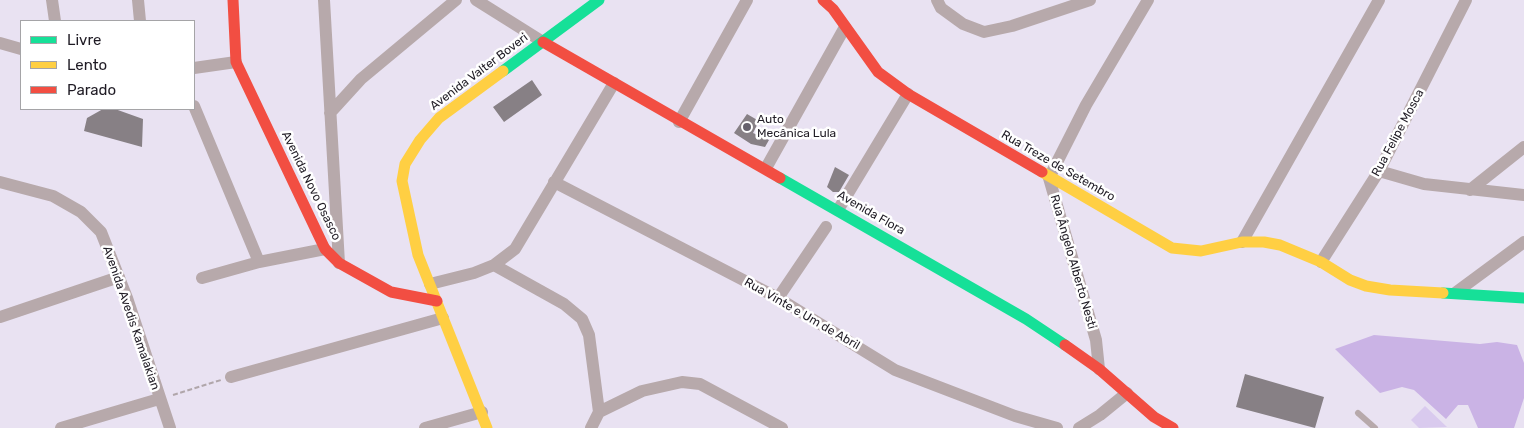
<!DOCTYPE html>
<meta charset="utf-8">
<style>
body{margin:0}
#map{position:relative;width:1524px;height:428px;overflow:hidden;background:#e9e2f2;font-family:Rubik,sans-serif}
canvas{display:block}
.legend{position:absolute;left:20px;top:20px;width:175px;height:90px;box-sizing:border-box;background:#fff;border:1px solid #a5a4a7;margin:0;padding:6px 9px;list-style:none;font-size:15px;color:#1f1b24}
.legend li{display:flex;align-items:center;gap:10px;height:25px}
.legend b{width:25px;border:1px solid #a5a4a7}
</style>
<div id="map">
<canvas width="1524" height="428"></canvas>
<ul class="legend">
<li><b style="height:6px;background:#16e098"></b>Livre</li>
<li><b style="height:6px;background:#ffcf43"></b>Lento</li>
<li><b style="height:6px;background:#f24e42"></b>Parado</li>
</ul>
</div>
<script>
const ctx = document.querySelector('canvas').getContext('2d');
ctx.lineJoin = 'round';
function fillPath(path, color) { ctx.fillStyle = color; ctx.fill(path, 'evenodd'); }
const poly = rows => new Path2D(rows.map(r => 'M' + r).join(''));
function stroke(path, color, width, dash) { ctx.strokeStyle = color; ctx.lineWidth = width; ctx.lineCap = dash ? 'butt' : 'round'; ctx.setLineDash(dash || []); ctx.stroke(path); }
function write(font, color, halo, rows, align = 'center') {
  ctx.font = font + ' Rubik,sans-serif'; ctx.lineWidth = 5; ctx.setLineDash([]); ctx.textBaseline = 'middle'; ctx.strokeStyle = halo; ctx.fillStyle = color; for (const [text, x, y, turn = 0] of rows) {
    ctx.save(); ctx.translate(x, y); ctx.rotate((+turn || 0) * Math.PI / 180); ctx.textAlign = isNaN(turn) ? turn : align; if (halo) ctx.strokeText(text, 0, 0); ctx.fillText(text, 0, 0); ctx.restore();
  }
}
const green = poly([
 [1425,406,1447,427,1419,428,1411,420]
]);
const forest = poly([
 [1374,335,1480,344,1497,342,1517,345,1524,363,1524,398,1514,428,1478,428,1468,405,1458,405,1446,419,1414,390,1402,387,1380,393,1335,349]
]);
const building = poly([
 [532,80,542,95,504,122,493,107],
 [103,109,115,109,143,119,142,147,84,131,87,118],
 [747,114,759,121,753,133,769,140,765,147,751,144,734,133],
 [835,167,849,175,839,192,833,192,827,187],
 [1245,374,1324,397,1315,428,1236,407]
]);
const path = poly([
 [173,395,221,380]
]);
const lane = poly([
 [1358,413,1375,428]
]);
const street = poly([
 [52,0,55,21],
 [138,0,140,21],
 [324,0,339,263],
 [476,0,543,42],
 [937,0,941,8,963,24,984,32,1012,26,1090,0],
 [0,43,21,49],
 [194,68,236,62],
 [194,106,259,262],
 [330,113,361,79,456,0],
 [679,122,747,0],
 [766,168,845,27],
 [1379,171,1424,184,1524,195],
 [0,182,53,196,81,212,101,232,127,298,170,428],
 [554,182,778,298,895,370,1015,416,1057,428],
 [1470,190,1524,147],
 [838,210,908,94],
 [1242,242,1379,0],
 [1321,262,1379,171,1466,0],
 [494,265,564,304,582,319,589,335,599,412,591,428],
 [202,278,259,262,325,249],
 [430,284,474,273,494,265,515,249,614,83],
 [1455,293,1524,242],
 [778,298,826,227],
 [0,317,119,277],
 [1099,369,1096,340,1049,178,1086,105,1148,0],
 [231,377,443,318],
 [599,412,642,391,682,382,700,384,782,428],
 [61,428,159,399],
 [425,428,482,412],
 [1079,428,1100,415,1127,393]
]);
const fast = poly([
 [503,71,599,0],
 [780,178,1026,319,1065,345],
 [1443,293,1524,298]
]);
const slow = poly([
 [1042,172,1172,248,1201,251,1242,242,1264,242,1280,245,1321,262,1350,280,1366,286,1390,290,1443,293],
 [487,428,418,255,402,181,405,164,420,140,439,118,503,71]
]);
const jam = poly([
 [233,0,236,62,325,249,339,263,391,292,437,301],
 [823,0,833,9,878,72,908,94,1042,172],
 [543,42,780,178],
 [1065,345,1099,369,1154,417,1173,428]
]);
const markers = [
 [747,127,5,"#66616c"]
];
const streetNames = [
 ["Avenida Valter Boveri",479,72,-37],
 ["Rua Felipe Mosca",1398,133,-62],
 ["Rua Treze de Setembro",1058,166,30],
 ["Avenida Novo Osasco",311,186,64],
 ["Avenida Flora",871,213,30],
 ["Rua Ângelo Alberto Nesti",1073,262,74],
 ["Rua Vinte e Um de Abril",802,314,30],
 ["Avenida Avedis Kamalakian",131,318,71]
];
const poiNames = [
 ["Auto",757,120],
 ["Mecânica Lula",757,134]
];
fillPath(green, '#d9caee');
fillPath(forest, '#cab3e5');
fillPath(building, '#878085');
stroke(path, '#b0a6aa', 2, [5, 2.5]);
stroke(lane, '#b7a9ab', 6);
stroke(street, '#b7a9ab', 12);
stroke(fast, '#16e098', 11);
stroke(slow, '#ffcf43', 11);
stroke(jam, '#f24e42', 11);
for (const [x, y, r, color] of markers) { const dot = new Path2D(); dot.arc(x, y, r, 0, 2 * Math.PI); ctx.fillStyle = color; ctx.fill(dot); stroke(dot, '#fff', 2); }
write('12px', '#1f1b24', '#fff', streetNames);
write('12px', '#1f1b24', '#fff', poiNames, 'left');
</script>
